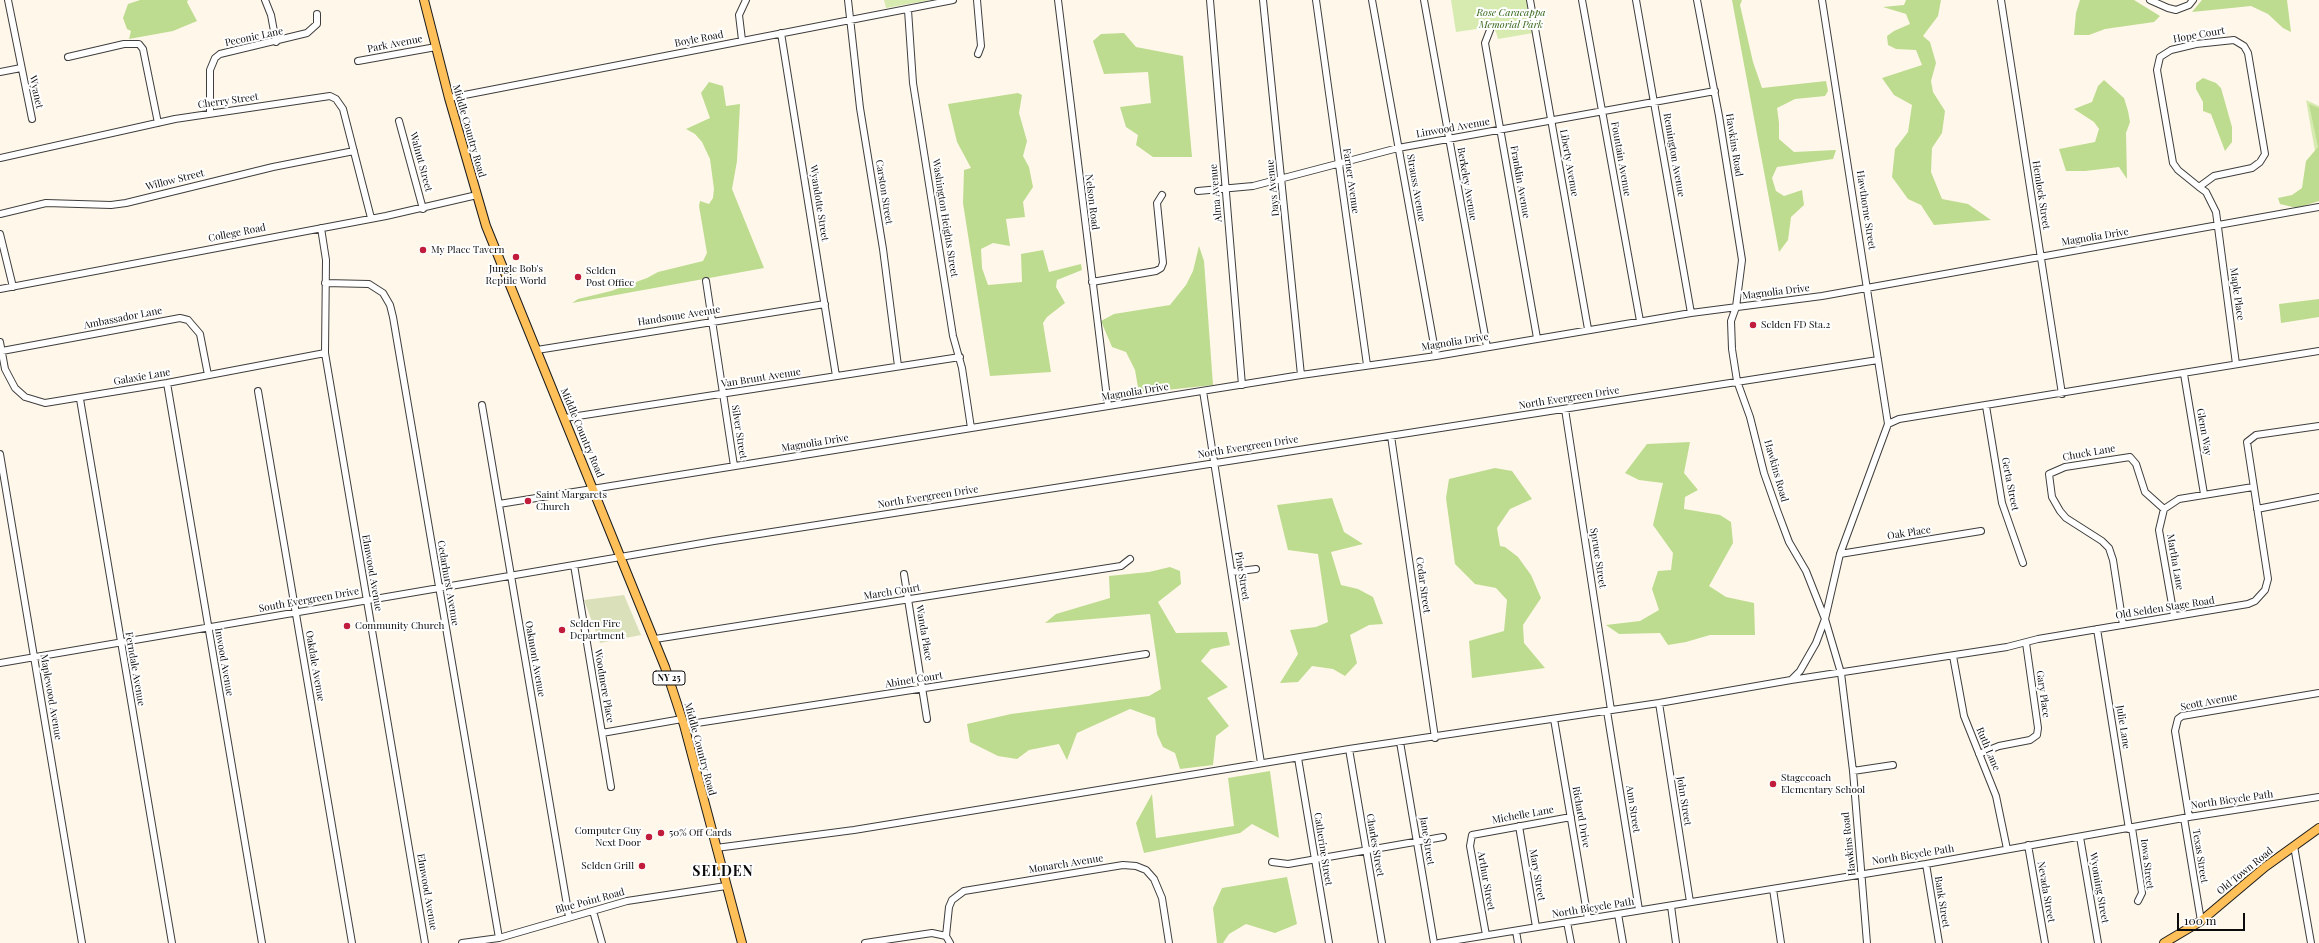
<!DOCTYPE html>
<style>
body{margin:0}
#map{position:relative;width:2319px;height:943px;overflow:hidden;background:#fff7e9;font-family:"Playfair Display",serif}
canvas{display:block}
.scale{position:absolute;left:2177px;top:913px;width:68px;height:18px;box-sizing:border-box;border:2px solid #0b0b0b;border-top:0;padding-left:5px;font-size:12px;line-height:14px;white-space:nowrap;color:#0b0b0b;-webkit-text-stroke:3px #fff;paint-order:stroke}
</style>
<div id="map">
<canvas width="2319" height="943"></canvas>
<div class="scale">100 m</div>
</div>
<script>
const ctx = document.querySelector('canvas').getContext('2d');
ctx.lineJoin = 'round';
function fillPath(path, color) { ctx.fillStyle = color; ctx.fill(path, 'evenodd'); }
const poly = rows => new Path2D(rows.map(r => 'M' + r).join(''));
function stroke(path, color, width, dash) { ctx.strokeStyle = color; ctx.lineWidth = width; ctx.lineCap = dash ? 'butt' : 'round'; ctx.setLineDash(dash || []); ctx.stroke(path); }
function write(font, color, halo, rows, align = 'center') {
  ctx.font = font + ' "Playfair Display",serif'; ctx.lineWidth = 4; ctx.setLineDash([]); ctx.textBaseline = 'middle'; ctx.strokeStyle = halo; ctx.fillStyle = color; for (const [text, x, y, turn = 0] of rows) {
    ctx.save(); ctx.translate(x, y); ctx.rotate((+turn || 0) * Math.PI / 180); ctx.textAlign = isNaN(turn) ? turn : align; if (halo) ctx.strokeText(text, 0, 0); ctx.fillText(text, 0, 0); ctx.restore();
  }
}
const green = poly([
 [884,0,931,0,886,8],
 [1451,0,1526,0,1533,33,1498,39,1496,32,1491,27,1456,32],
 [2306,100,2319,106,2319,174]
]);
const forest = poly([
 [140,0,188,0,187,2,197,21,173,31,129,39,131,31,127,29,123,18,128,4],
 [1732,0,1742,0,1740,5,1753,62,1762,88,1826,81,1828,91,1825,96,1795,99,1777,108,1779,123,1779,139,1794,152,1836,150,1833,159,1777,167,1772,178,1776,191,1784,196,1802,190,1804,205,1791,217,1788,240,1779,252],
 [1906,0,1941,0,1938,16,1923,36,1930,42,1936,63,1931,81,1933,92,1945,111,1942,133,1932,148,1931,172,1942,199,1968,204,1991,220,1934,225,1921,205,1908,199,1892,177,1895,149,1908,132,1912,105,1894,95,1882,78,1922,65,1916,50,1896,49,1888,45,1887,36,1894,31,1910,24,1906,14,1883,7,1904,5],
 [2080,0,2134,0,2160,16,2154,22,2105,29,2089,35,2074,35,2076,13],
 [2202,0,2287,0,2291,32,2283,28,2268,14,2251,6,2192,12],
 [1124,33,1136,47,1183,56,1192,157,1153,157,1136,145,1138,135,1126,127,1120,107,1151,103,1148,72,1104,74,1093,41,1101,34],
 [2203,78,2216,83,2221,88,2232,127,2232,142,2225,151,2211,114,2203,111,2203,102,2196,89,2196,83],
 [2104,80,2124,98,2128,111,2130,122,2126,133,2127,179,2119,167,2085,171,2066,171,2059,149,2095,142,2099,129,2094,122,2074,109,2092,102,2098,86],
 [709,82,723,86,726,106,740,104,737,161,732,189,764,268,572,303,578,299,611,291,647,278,658,272,703,261,707,253,699,206,700,201,709,204,713,198,714,189,710,159,702,142,695,134,686,129,710,118,701,93],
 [1018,93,1022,95,1019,113,1027,141,1023,156,1029,167,1033,187,1023,202,1025,217,1006,219,1010,246,993,243,981,249,982,268,988,285,1022,282,1021,254,1043,250,1049,272,1081,264,1082,270,1057,280,1056,287,1065,303,1047,317,1043,323,1051,372,990,376,963,203,964,170,971,168,957,142,948,104],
 [2309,104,2319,108,2319,201,2297,208,2280,204,2278,198,2292,195,2302,188,2306,161,2318,147],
 [1199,246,1204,261,1213,385,1139,393,1135,370,1126,352,1112,347,1101,321,1114,314,1170,305,1186,285,1193,271],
 [2319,299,2319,317,2281,323,2279,304],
 [1690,442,1684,473,1698,490,1685,497,1684,509,1720,515,1731,522,1733,543,1709,586,1726,597,1754,603,1755,635,1710,635,1686,642,1668,645,1660,633,1619,634,1606,625,1640,621,1659,610,1652,589,1658,571,1671,570,1673,553,1653,525,1663,483,1639,480,1625,473,1647,444],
 [1495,468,1512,471,1532,499,1510,509,1497,528,1500,546,1505,547,1518,557,1531,575,1541,598,1523,625,1524,643,1545,668,1472,678,1469,641,1504,631,1507,600,1496,588,1475,584,1455,564,1446,498,1449,479],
 [1332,498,1344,532,1363,544,1331,552,1341,585,1358,589,1373,597,1383,624,1369,625,1350,635,1357,663,1345,676,1333,669,1312,666,1298,682,1280,683,1298,654,1290,630,1316,627,1328,622,1318,554,1288,550,1277,505],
 [1170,567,1180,571,1181,584,1158,602,1176,633,1227,632,1230,645,1211,649,1201,661,1228,687,1207,698,1229,726,1216,736,1213,765,1180,769,1175,753,1163,747,1157,734,1155,718,1130,709,1077,733,1067,760,1059,744,1029,750,1017,759,998,756,970,742,967,724,1011,714,1149,696,1161,689,1150,614,1045,623,1056,614,1110,598,1109,576,1149,572],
 [1270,771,1279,838,1252,824,1240,833,1144,853,1136,823,1152,794,1156,838,1234,826,1228,778],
 [1287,877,1297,924,1275,933,1246,924,1229,934,1223,943,1217,943,1213,908,1222,888]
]);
const cemetery = poly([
 [624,595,641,635,600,643,584,600]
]);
const minor = poly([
 [8,0,32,119],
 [265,0,271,15,276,42],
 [848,0,860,108,883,249,898,366],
 [977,0,981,46,978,54],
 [1058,0,1108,406],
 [1210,0,1242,385],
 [1263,0,1301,375],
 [1316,0,1367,365],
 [1372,0,1436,356],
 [1424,0,1487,347],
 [1530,0,1588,329],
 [1582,0,1640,321],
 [1636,0,1691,313],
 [1697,0,1719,116,1742,260,1736,307,1731,321,1732,349,1737,381,1750,417,1764,473,1777,510,1789,542,1806,571,1825,619,1841,673,1853,771,1867,943],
 [1822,0,1888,424],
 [2001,0,2062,394],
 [2150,0,2168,8,2176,10,2189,5,2193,0],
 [908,10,913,83,953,336,962,368,971,428],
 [1490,30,1485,43,1537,338],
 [781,33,836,376],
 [742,40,739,15,746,0],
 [68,57,124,44,139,44,143,49,158,123],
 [358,61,436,47],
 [0,72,21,68],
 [449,98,953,0],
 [210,113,210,70,215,58,220,54,307,33,317,24,317,14],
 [399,121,423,209],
 [0,158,175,119,330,96,336,99,343,109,371,218],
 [2199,187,2214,176,2252,168,2260,162,2265,154,2248,53,2244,46,2234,40,2196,44,2171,50,2160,57,2157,70,2173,163,2178,170,2199,187,2206,192,2216,212,2236,364],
 [1198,191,1253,186,1398,148,1715,91],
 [0,214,46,203,111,205,126,203,273,167,354,151],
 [321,228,326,260,325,353,425,943],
 [0,234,13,287],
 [706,281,734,466],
 [1092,282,1156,271,1161,268,1163,263,1157,203,1162,195],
 [325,283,369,284,383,293,390,305,393,317,499,938],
 [0,289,386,216,477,195],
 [0,342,5,369,15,388,25,397,45,403,167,383,325,353],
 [537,350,825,304],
 [2,351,180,318,188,320,200,334,208,375],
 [2184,374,2204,494],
 [167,383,262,943],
 [258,391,352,943],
 [1203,391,1261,763],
 [80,399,172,943],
 [482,405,569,917],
 [1986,406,2002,503,2023,563],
 [1565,409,1611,710],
 [565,418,960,357],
 [1391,436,1435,738],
 [0,454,82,943],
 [499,504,1301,375,1436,356,1691,313,1822,296,2319,207],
 [2257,509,2319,497],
 [1840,554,1981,531],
 [574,565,611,787],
 [1232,572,1256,569],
 [904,574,927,719],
 [2174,616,2159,530,2164,509,2179,499,2253,487],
 [2123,625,2113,560,2109,548,2102,541,2066,518,2060,511,2052,497,2049,474,2065,467,2130,457,2136,464,2145,492,2164,509],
 [2097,629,2129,829],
 [655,639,1121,566,1130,559],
 [1953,656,1964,716,1996,796,2007,849],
 [0,663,714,541,1878,360],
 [1791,680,2007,647,2038,639,2248,604,2255,601,2265,590,2268,579,2247,442,2256,435,2319,426],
 [1659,703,1690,902],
 [1607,711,1639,910],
 [1554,719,1588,919],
 [684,725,1146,654],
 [602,733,682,719],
 [1400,742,1434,943],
 [1349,749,1382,943],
 [1979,754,1999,746,2030,740,2037,735,2038,728,2026,643],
 [1298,758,1329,943],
 [1853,771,1893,765],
 [2189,817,2175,731,2178,719,2182,716,2319,693],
 [2184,818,2201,921],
 [1519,826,1536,927],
 [2132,828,2142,893,2138,901],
 [2080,837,2098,943],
 [2028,845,2045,943],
 [2294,846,2311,943],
 [716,848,854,830,1349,749,1659,703,1791,680,1800,671,1816,643,1825,619,1840,554,1888,424,1899,419,2319,351],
 [1272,862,1288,864,1443,837],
 [1926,864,1939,943],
 [1773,889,1781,943],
 [1671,906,1676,943],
 [593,911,602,943],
 [1618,914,1623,943],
 [1567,922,1571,943],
 [1516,931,1518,943],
 [1486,935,1470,846,1472,835,1571,817],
 [946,936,949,907,952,900,964,891,1123,865,1136,866,1146,870,1154,879,1162,898,1169,943],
 [462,943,499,938,627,901,726,886],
 [865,943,932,933,946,936,950,943],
 [1439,943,1926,864,2189,817,2319,797]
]);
const major = poly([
 [424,0,449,98,486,226,665,667,684,725,742,943],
 [2164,943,2201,921,2265,867,2319,828]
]);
const markers = [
 [423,250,4,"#c11c3b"],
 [516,257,4,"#c11c3b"],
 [578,277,4,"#c11c3b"],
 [1753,325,4,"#c11c3b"],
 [528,501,4,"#c11c3b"],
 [347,626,4,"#c11c3b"],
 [562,630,4,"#c11c3b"],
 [1773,784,4,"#c11c3b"],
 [661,833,4,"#c11c3b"],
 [649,837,4,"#c11c3b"],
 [642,866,4,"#c11c3b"]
];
const shields = [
 [669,678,32]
];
const shieldNames = [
 ["NY 25",669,678]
];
const parkNames = [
 ["Rose Caracappa",1511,13],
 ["Memorial Park",1511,25]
];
const streetNames = [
 ["Hope Court",2199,35,-10],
 ["Peconic Lane",254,37,-12],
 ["Boyle Road",699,39,-11],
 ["Park Avenue",395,44,-11],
 ["Wyanet",36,92,78],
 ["Cherry Street",228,101,-8],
 ["Linwood Avenue",1453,128,-10],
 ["Middle Country Road",469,131,74],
 ["Hawkins Road",1734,145,81],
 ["Remington Avenue",1674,155,80],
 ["Fountain Avenue",1621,159,80],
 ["Walnut Street",421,162,75],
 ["Liberty Avenue",1569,163,80],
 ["Willow Street",175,180,-14],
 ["Farner Avenue",1351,181,82],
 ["Franklin Avenue",1520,182,80],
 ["Berkeley Avenue",1467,184,80],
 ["Days Avenue",1273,188,-96],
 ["Strauss Avenue",1416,188,80],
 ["Carston Street",884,192,81],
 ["Alma Avenue",1216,193,-95],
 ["Hemlock Street",2041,195,81],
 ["Nelson Road",1092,202,83],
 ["Wyandotte Street",819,203,81],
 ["Hawthorne Street",1866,210,81],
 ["Washington Heights Street",945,218,81],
 ["College Road",237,233,-11],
 ["Magnolia Drive",2095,237,-9],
 ["Magnolia Drive",1776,292,-7],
 ["Maple Place",2237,294,82],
 ["Handsome Avenue",679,316,-9],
 ["Ambassador Lane",123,318,-11],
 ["Magnolia Drive",1455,342,-9],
 ["Galaxie Lane",142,377,-10],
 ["Van Brunt Avenue",761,378,-9],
 ["Magnolia Drive",1135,392,-9],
 ["North Evergreen Drive",1569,398,-9],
 ["Silver Street",739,432,81],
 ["Glenn Way",2204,432,80],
 ["Middle Country Road",582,433,67],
 ["Magnolia Drive",815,443,-9],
 ["North Evergreen Drive",1248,447,-9],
 ["Chuck Lane",2089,453,-10],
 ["Hawkins Road",1776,471,74],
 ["Gerta Street",2010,484,79],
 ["North Evergreen Drive",928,497,-9],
 ["Oak Place",1909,533,-9],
 ["Spruce Street",1598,558,81],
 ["Martha Lane",2175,562,80],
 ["Elmwood Avenue",372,573,80],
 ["Pine Street",1242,576,81],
 ["Cedarhurst Avenue",448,583,80],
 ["Cedar Street",1423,585,82],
 ["March Court",892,592,-9],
 ["South Evergreen Drive",309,600,-10],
 ["Old Selden Stage Road",2165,608,-9],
 ["Wanda Place",924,633,80],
 ["Oakmont Avenue",535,659,80],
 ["Inwood Avenue",224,662,80],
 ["Oakdale Avenue",315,666,80],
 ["Ferndale Avenue",135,669,80],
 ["Abinet Court",914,680,-9],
 ["Woodmere Place",604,686,80],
 ["Gary Place",2043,694,82],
 ["Maplewood Avenue",51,697,80],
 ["Scott Avenue",2209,702,-11],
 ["Julie Lane",2123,727,81],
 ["Middle Country Road",700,749,75],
 ["Ruth Lane",1988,749,67],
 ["North Bicycle Path",2232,800,-8],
 ["John Street",1684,801,81],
 ["Ann Street",1633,809,81],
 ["Michelle Lane",1523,815,-10],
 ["Richard Drive",1581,817,80],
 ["Jane Street",1427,841,81],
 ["Hawkins Road",1849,844,-96],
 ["Charles Street",1375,845,80],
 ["Catherine Street",1323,849,81],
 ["North Bicycle Path",1913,855,-9],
 ["Texas Street",2200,856,81],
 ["Monarch Avenue",1066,864,-9],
 ["Iowa Street",2147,864,83],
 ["Old Town Road",2245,871,-39],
 ["Mary Street",1537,875,80],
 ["Arthur Street",1486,881,80],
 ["Wyoming Street",2099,888,80],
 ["Elmwood Avenue",427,892,80],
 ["Nevada Street",2046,892,80],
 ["Blue Point Road",590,901,-15],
 ["Bank Street",1942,902,81],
 ["North Bicycle Path",1593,908,-9]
];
const poiNames = [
 ["My Place Tavern",431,250],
 ["Jungle Bob's",516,269,"center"],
 ["Reptile World",516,281,"center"],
 ["Selden",586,271],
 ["Post Office",586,283],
 ["Selden FD Sta.2",1761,325],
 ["Saint Margarets",536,495],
 ["Church",536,507],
 ["Selden Fire",570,624],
 ["Department",570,636],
 ["Community Church",355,626],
 ["Stagecoach",1781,778],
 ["Elementary School",1781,790],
 ["Computer Guy",641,831,"right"],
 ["Next Door",641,843,"right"],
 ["50% Off Cards",669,833],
 ["Selden Grill",634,866,"right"]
];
const districtNames = [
 ["SELDEN",723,872]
];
fillPath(green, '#d7ebb1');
fillPath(forest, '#bddc8f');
fillPath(cemetery, '#dae1ba');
stroke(minor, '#3e3e3e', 8);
stroke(major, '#1c1c1c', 10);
stroke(minor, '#fff', 6);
stroke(major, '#ffbf59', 8);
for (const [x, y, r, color] of markers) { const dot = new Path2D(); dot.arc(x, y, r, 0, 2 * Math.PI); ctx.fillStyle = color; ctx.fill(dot); stroke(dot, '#fff', 1.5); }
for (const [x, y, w] of shields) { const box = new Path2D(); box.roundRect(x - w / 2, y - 7, w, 14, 3); ctx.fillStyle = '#fff'; ctx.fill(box); stroke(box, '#0b0b0b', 1); }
write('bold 9px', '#0b0b0b', null, shieldNames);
write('italic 10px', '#336519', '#fff', parkNames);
write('10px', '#0b0b0b', '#fff', streetNames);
write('10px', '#0b0b0b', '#fff', poiNames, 'left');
ctx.letterSpacing = '1px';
write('bold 14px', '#0b0b0b', '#fff', districtNames);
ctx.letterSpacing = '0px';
</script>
